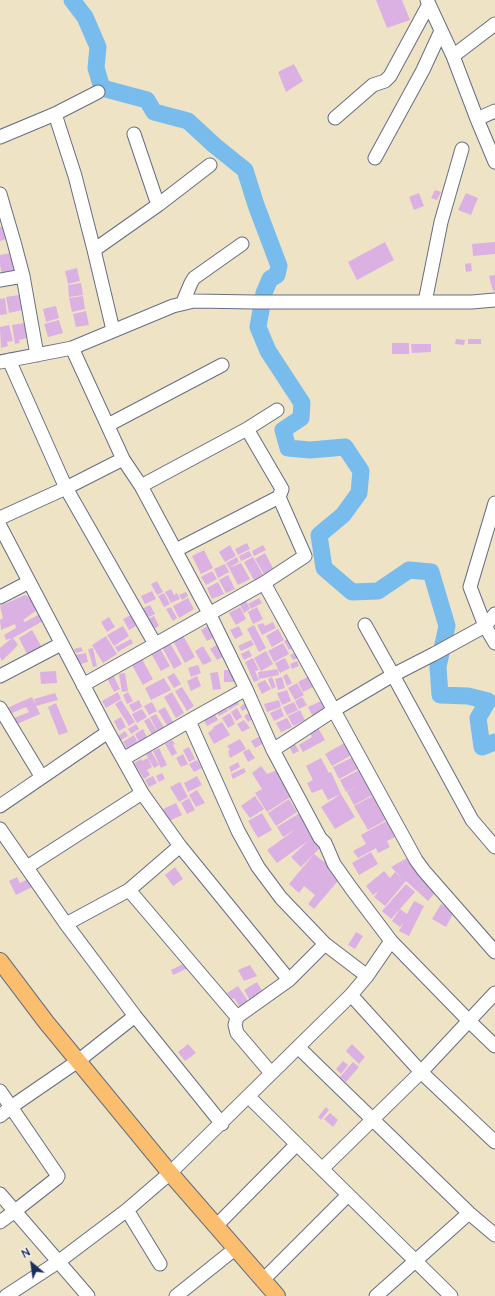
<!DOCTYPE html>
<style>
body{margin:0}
#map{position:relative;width:495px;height:1296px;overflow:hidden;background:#efe3c6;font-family:"Architects Daughter",sans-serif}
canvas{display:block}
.north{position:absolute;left:12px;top:1244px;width:40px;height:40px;-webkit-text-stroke:3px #f7f3e8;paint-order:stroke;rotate:331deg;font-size:11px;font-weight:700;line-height:16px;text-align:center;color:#1b2f5e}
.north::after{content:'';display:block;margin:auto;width:14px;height:18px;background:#1b2f5e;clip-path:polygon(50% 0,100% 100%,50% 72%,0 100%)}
</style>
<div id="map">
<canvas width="495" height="1296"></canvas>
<div class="north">N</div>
</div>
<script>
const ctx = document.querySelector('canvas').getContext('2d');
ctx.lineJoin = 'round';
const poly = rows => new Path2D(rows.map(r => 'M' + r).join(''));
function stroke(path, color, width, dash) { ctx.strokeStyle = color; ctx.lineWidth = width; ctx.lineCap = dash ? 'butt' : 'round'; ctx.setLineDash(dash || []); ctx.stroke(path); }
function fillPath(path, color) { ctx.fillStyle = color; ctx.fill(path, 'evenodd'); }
const river = poly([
 [72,0,85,17,98,47,96,68,102,88,147,100,154,112,188,121,214,145,245,170,256,205,279,266,277,275,270,279,264,293,258,327,268,351,302,403,301,418,283,430,288,448,310,450,345,447,361,471,359,493,343,515,319,535,324,568,352,592,378,591,409,570,431,572,447,626,438,667,440,695,468,696,488,701,478,718,482,747,495,742]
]);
const building = poly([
 [376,0,402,0,410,20,387,28],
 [294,64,303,81,286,92,278,72],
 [435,190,441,192,437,200,431,198],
 [419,193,424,206,414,210,409,197],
 [466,193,478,198,471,215,458,210],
 [3,226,6,239,0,241,0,227],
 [385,242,394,260,357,280,348,262],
 [495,242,495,254,473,256,472,244],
 [10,253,15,271,2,275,0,265,0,255],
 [471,263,472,271,466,272,465,264],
 [77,268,80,281,68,284,65,271],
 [495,275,495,290,493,291,489,276],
 [81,283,83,295,69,297,68,285],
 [19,295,22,310,9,313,6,297],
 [83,296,85,309,72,312,69,298],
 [5,298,7,314,0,315,0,299],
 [56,306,59,318,46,322,43,309],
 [86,311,89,325,76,327,73,314],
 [59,320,63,333,48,337,44,324],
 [24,323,27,338,19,340,20,343,15,344,12,325],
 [9,325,13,341,7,342,8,346,1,348,0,327],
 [456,339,465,340,464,345,455,344],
 [468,339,481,339,481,344,468,344],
 [392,343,409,343,409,354,392,354],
 [411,344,431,344,431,352,412,353],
 [247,543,250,549,238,555,235,549],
 [230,545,236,556,225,562,219,552],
 [263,545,266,550,254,556,252,551],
 [204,550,213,568,201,574,192,556],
 [249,551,252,556,241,561,239,556],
 [265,553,273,568,264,574,255,559],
 [237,557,239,562,229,568,226,563],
 [253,557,263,575,254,580,244,562],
 [241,563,250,579,238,585,229,568],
 [225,564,229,572,218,578,214,569],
 [212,571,217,579,206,585,201,577],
 [228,575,235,589,226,593,219,580],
 [157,581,163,592,157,595,151,584],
 [218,582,224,594,212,599,207,588],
 [171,589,174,595,177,593,180,599,171,603,165,592],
 [152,591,156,599,145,604,141,596],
 [186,592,188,596,182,600,179,595],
 [164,593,170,604,164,607,158,596],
 [25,595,32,599,37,610,23,620,25,622,40,614,43,621,13,638,18,645,2,661,0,657,0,648,12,638,6,640,4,635,16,628,15,624,1,630,0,620,3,618,0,606],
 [188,598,194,609,179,618,173,606],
 [259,598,262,603,251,609,248,604],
 [245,599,250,609,244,613,239,603],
 [150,605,155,614,147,618,142,609],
 [171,607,177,618,173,621,166,609],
 [240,607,246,619,236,625,229,613],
 [257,607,263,619,253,624,248,612],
 [131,615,136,626,129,630,123,619],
 [154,616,159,626,154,629,148,619],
 [109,617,115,627,107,632,101,622],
 [273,622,276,628,262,635,257,625,263,623,265,626],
 [209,625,215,637,207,641,201,630],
 [254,625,266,648,259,652,247,629],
 [123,626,129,636,114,646,107,635],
 [239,626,243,635,235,639,230,630],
 [278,629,284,640,272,647,266,636],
 [32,630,43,649,27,654,19,638],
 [181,632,195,657,185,663,171,637],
 [106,636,117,654,103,663,92,645],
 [291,637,297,646,289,650,284,641],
 [131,639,133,643,118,652,115,647],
 [251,640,254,645,241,651,238,646],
 [221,642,228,654,217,660,210,649],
 [170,643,182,664,174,669,162,647],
 [283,643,289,654,274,662,268,651],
 [158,645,170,666,161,671,149,650],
 [203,646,212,661,203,665,195,651],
 [81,647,83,651,76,653,74,649],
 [93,648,97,666,93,667,88,649],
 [249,650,252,656,244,660,241,654],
 [266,651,273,664,261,671,254,658],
 [299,651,301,656,293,660,290,655],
 [86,653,88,662,77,665,75,655],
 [253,658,259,670,255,671,259,680,254,682,245,662],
 [285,658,290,668,280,673,275,663],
 [142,659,153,679,143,685,132,665],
 [297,661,299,666,292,669,290,664],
 [198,665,201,673,191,677,188,668],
 [278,669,279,675,259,679,258,672],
 [224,670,235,670,236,682,224,682],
 [56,671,57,683,41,684,40,672],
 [218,672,221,689,213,690,210,673],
 [125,673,128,691,122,692,119,674],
 [174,673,181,684,174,688,167,677],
 [287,674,292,683,287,686,283,676],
 [113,675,120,689,114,692,107,678],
 [311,675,317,685,303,692,298,682],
 [197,676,201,686,191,691,187,681],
 [272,677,276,687,272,689,268,679],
 [282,677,285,688,278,690,275,679],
 [164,678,171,690,151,700,145,688],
 [265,680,271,689,262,694,257,684],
 [297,683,304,695,295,700,288,688],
 [182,687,194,706,187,711,175,691],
 [287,690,291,701,282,705,277,693],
 [118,692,121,699,106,708,102,701],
 [128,692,133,701,127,704,123,695],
 [172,692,184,713,176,718,164,697],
 [55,693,58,700,36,706,34,699],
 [32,697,40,714,17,724,14,718,29,712,26,707,12,713,7,708],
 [302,697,307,705,299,709,295,701],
 [121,700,135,722,129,726,115,704],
 [139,700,142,707,133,712,129,705],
 [237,700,239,704,229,710,224,702],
 [279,700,281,707,267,712,264,704],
 [248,701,251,706,242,711,240,707],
 [321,701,326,711,313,717,308,707],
 [152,702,157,711,149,715,144,706],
 [223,702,228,711,219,716,214,707],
 [294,702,298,710,287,715,283,707],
 [56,703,68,732,59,735,48,707],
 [165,707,173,722,167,725,158,711],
 [212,708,218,720,207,726,201,714],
 [237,708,242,717,236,721,231,712],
 [281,708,284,716,274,721,270,713],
 [142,709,147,717,137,723,132,714],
 [300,710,305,720,293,726,288,716],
 [252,711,255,717,248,722,244,716],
 [230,713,235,724,228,728,222,718],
 [156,714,165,729,158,733,150,717],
 [121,717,126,727,119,731,114,721],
 [149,718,157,732,152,735,144,721],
 [287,718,292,727,281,732,276,723],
 [244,720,250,728,242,732,237,724],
 [222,722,230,735,214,744,208,733,214,728,213,727],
 [136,724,139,729,131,734,128,729],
 [317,726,325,740,303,752,299,745,312,737,309,731],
 [143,729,147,737,139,742,135,734],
 [125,731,128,736,121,740,118,736],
 [264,734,268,741,255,748,251,741],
 [134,735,140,747,130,753,123,742],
 [240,739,246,749,230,758,228,751,230,750,227,746],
 [292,739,299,751,293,754,287,742],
 [172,740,175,744,173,745,177,753,172,756,165,744],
 [350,740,357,752,332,766,325,754],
 [189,747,195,759,189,762,183,750],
 [159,748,167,765,161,768,153,751],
 [249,749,255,758,248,762,243,752],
 [151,751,159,765,154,768,146,754],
 [183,754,188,764,181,767,176,758],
 [357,755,363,766,339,779,333,767],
 [148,758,152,767,147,770,150,775,144,779,134,763,141,759,142,761],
 [321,758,329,773,331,772,341,794,328,800,322,789,312,793,307,783,313,780,306,766],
 [197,760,202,768,194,772,189,764],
 [238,762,240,767,231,772,229,767],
 [261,766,267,774,277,770,295,794,267,812,255,793,262,789,252,773],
 [365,767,378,792,354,805,347,792,358,786,346,792,340,780],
 [244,768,246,772,233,779,231,774],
 [162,773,165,779,159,782,156,776],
 [153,776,157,783,149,787,145,780],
 [197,776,202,785,188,792,184,783],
 [180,782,188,797,179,802,170,787],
 [197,790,205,803,196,807,189,795],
 [378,793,393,816,368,830,354,806],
 [341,794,355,817,335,829,321,807],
 [255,796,264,809,250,818,241,806],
 [189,798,195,810,187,814,181,803],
 [289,799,297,812,276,826,268,813],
 [176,803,182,815,169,821,163,809],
 [303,811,325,843,301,867,291,857,308,841,277,863,267,850,296,829,283,837,277,827],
 [262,813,272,830,258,838,248,821],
 [392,818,401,834,387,841,390,847,378,853,376,848,358,858,353,851,366,844,361,835],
 [371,852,378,864,359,875,352,863],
 [314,854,324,862,326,860,343,875,314,909,308,904,315,895,304,886,299,893,289,884],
 [414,854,439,888,428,901,406,881,385,906,374,897,379,891,373,895,366,886,384,871,390,878,395,872,404,880,391,867],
 [175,867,183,879,173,886,165,875],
 [17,877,20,883,30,878,34,886,16,895,9,881],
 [406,884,415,892,391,919,382,911],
 [414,901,424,906,409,936,399,931,404,922,400,927,392,921,400,909,407,914],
 [441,904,454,912,446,927,432,919],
 [356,932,363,936,355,949,348,945],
 [185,963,188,968,173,975,171,970],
 [250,965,257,976,244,981,238,970],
 [257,982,264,994,252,1004,244,990],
 [238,986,250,1004,242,1010,234,998,232,999,227,993],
 [188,1044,196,1053,185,1061,178,1052],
 [352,1044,365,1057,359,1064,346,1051],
 [343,1061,348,1065,341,1074,336,1069],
 [353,1062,359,1067,346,1082,340,1077],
 [326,1107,329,1110,321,1120,318,1117],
 [330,1113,338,1120,333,1127,324,1119]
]);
const minor = poly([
 [427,0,453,56,477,119,495,162],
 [453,56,495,24],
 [55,114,75,176,94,250,113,330],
 [335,118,373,85,385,81,390,76,429,4],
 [477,119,495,111],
 [134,134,158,205],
 [0,137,55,114,98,92],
 [375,158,423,70,441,31],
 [0,194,14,242,23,276,37,355],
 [94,250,158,205,210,165],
 [0,280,23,276],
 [183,302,191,283,194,278,242,244],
 [425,302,441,222,462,149],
 [72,348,123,459,141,486,209,613,246,689,273,750,320,838,325,843,334,864,351,888,391,941,469,1021,495,1046],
 [9,360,66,488,155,644],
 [0,362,72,348,173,306,194,301,255,302,472,302,495,300],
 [108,425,222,365],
 [141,486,247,429,277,410],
 [495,503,470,587,485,626,495,643],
 [0,518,66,488,123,459],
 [0,526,108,732,142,793,180,846,289,980,237,1017,129,890],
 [176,550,279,497,282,489,247,429],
 [264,583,416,860,424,871,495,952],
 [0,597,29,582],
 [365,625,393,675,434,654,485,626,495,614],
 [0,676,61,644],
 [83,685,264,583,305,556,279,497],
 [0,708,41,776],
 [189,721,238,831,258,867,281,898,325,944,367,976],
 [273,750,334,710,393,675,472,820,495,847],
 [123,759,189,721,246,689],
 [0,806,108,732],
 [0,829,66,924,135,1016,222,1124],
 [27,867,142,793],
 [66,924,129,890,180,846],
 [289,980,325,944],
 [351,995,421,1072,495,1142],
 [237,1017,235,1025,237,1033,271,1073],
 [298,1047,469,1213,495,1235],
 [0,1091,11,1107,78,1061,135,1016],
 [249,1097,451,1296],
 [0,1116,11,1107,58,1176,57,1178,15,1211,0,1222],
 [322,1169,421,1072,495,993],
 [0,1194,88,1296],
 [127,1210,160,1264],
 [217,1225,296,1145],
 [263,1280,347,1196],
 [6,1296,58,1262,127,1210,170,1173,351,995,367,976,391,941],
 [176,1296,236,1248],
 [376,1296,469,1213]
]);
const major = poly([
 [0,961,46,1022,170,1173,277,1296]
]);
stroke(river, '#77bced', 17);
fillPath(building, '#dbb1e3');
stroke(minor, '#656e82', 15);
stroke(major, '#656e82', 18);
stroke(minor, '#fff', 13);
stroke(major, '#fbbd6e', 16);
</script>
